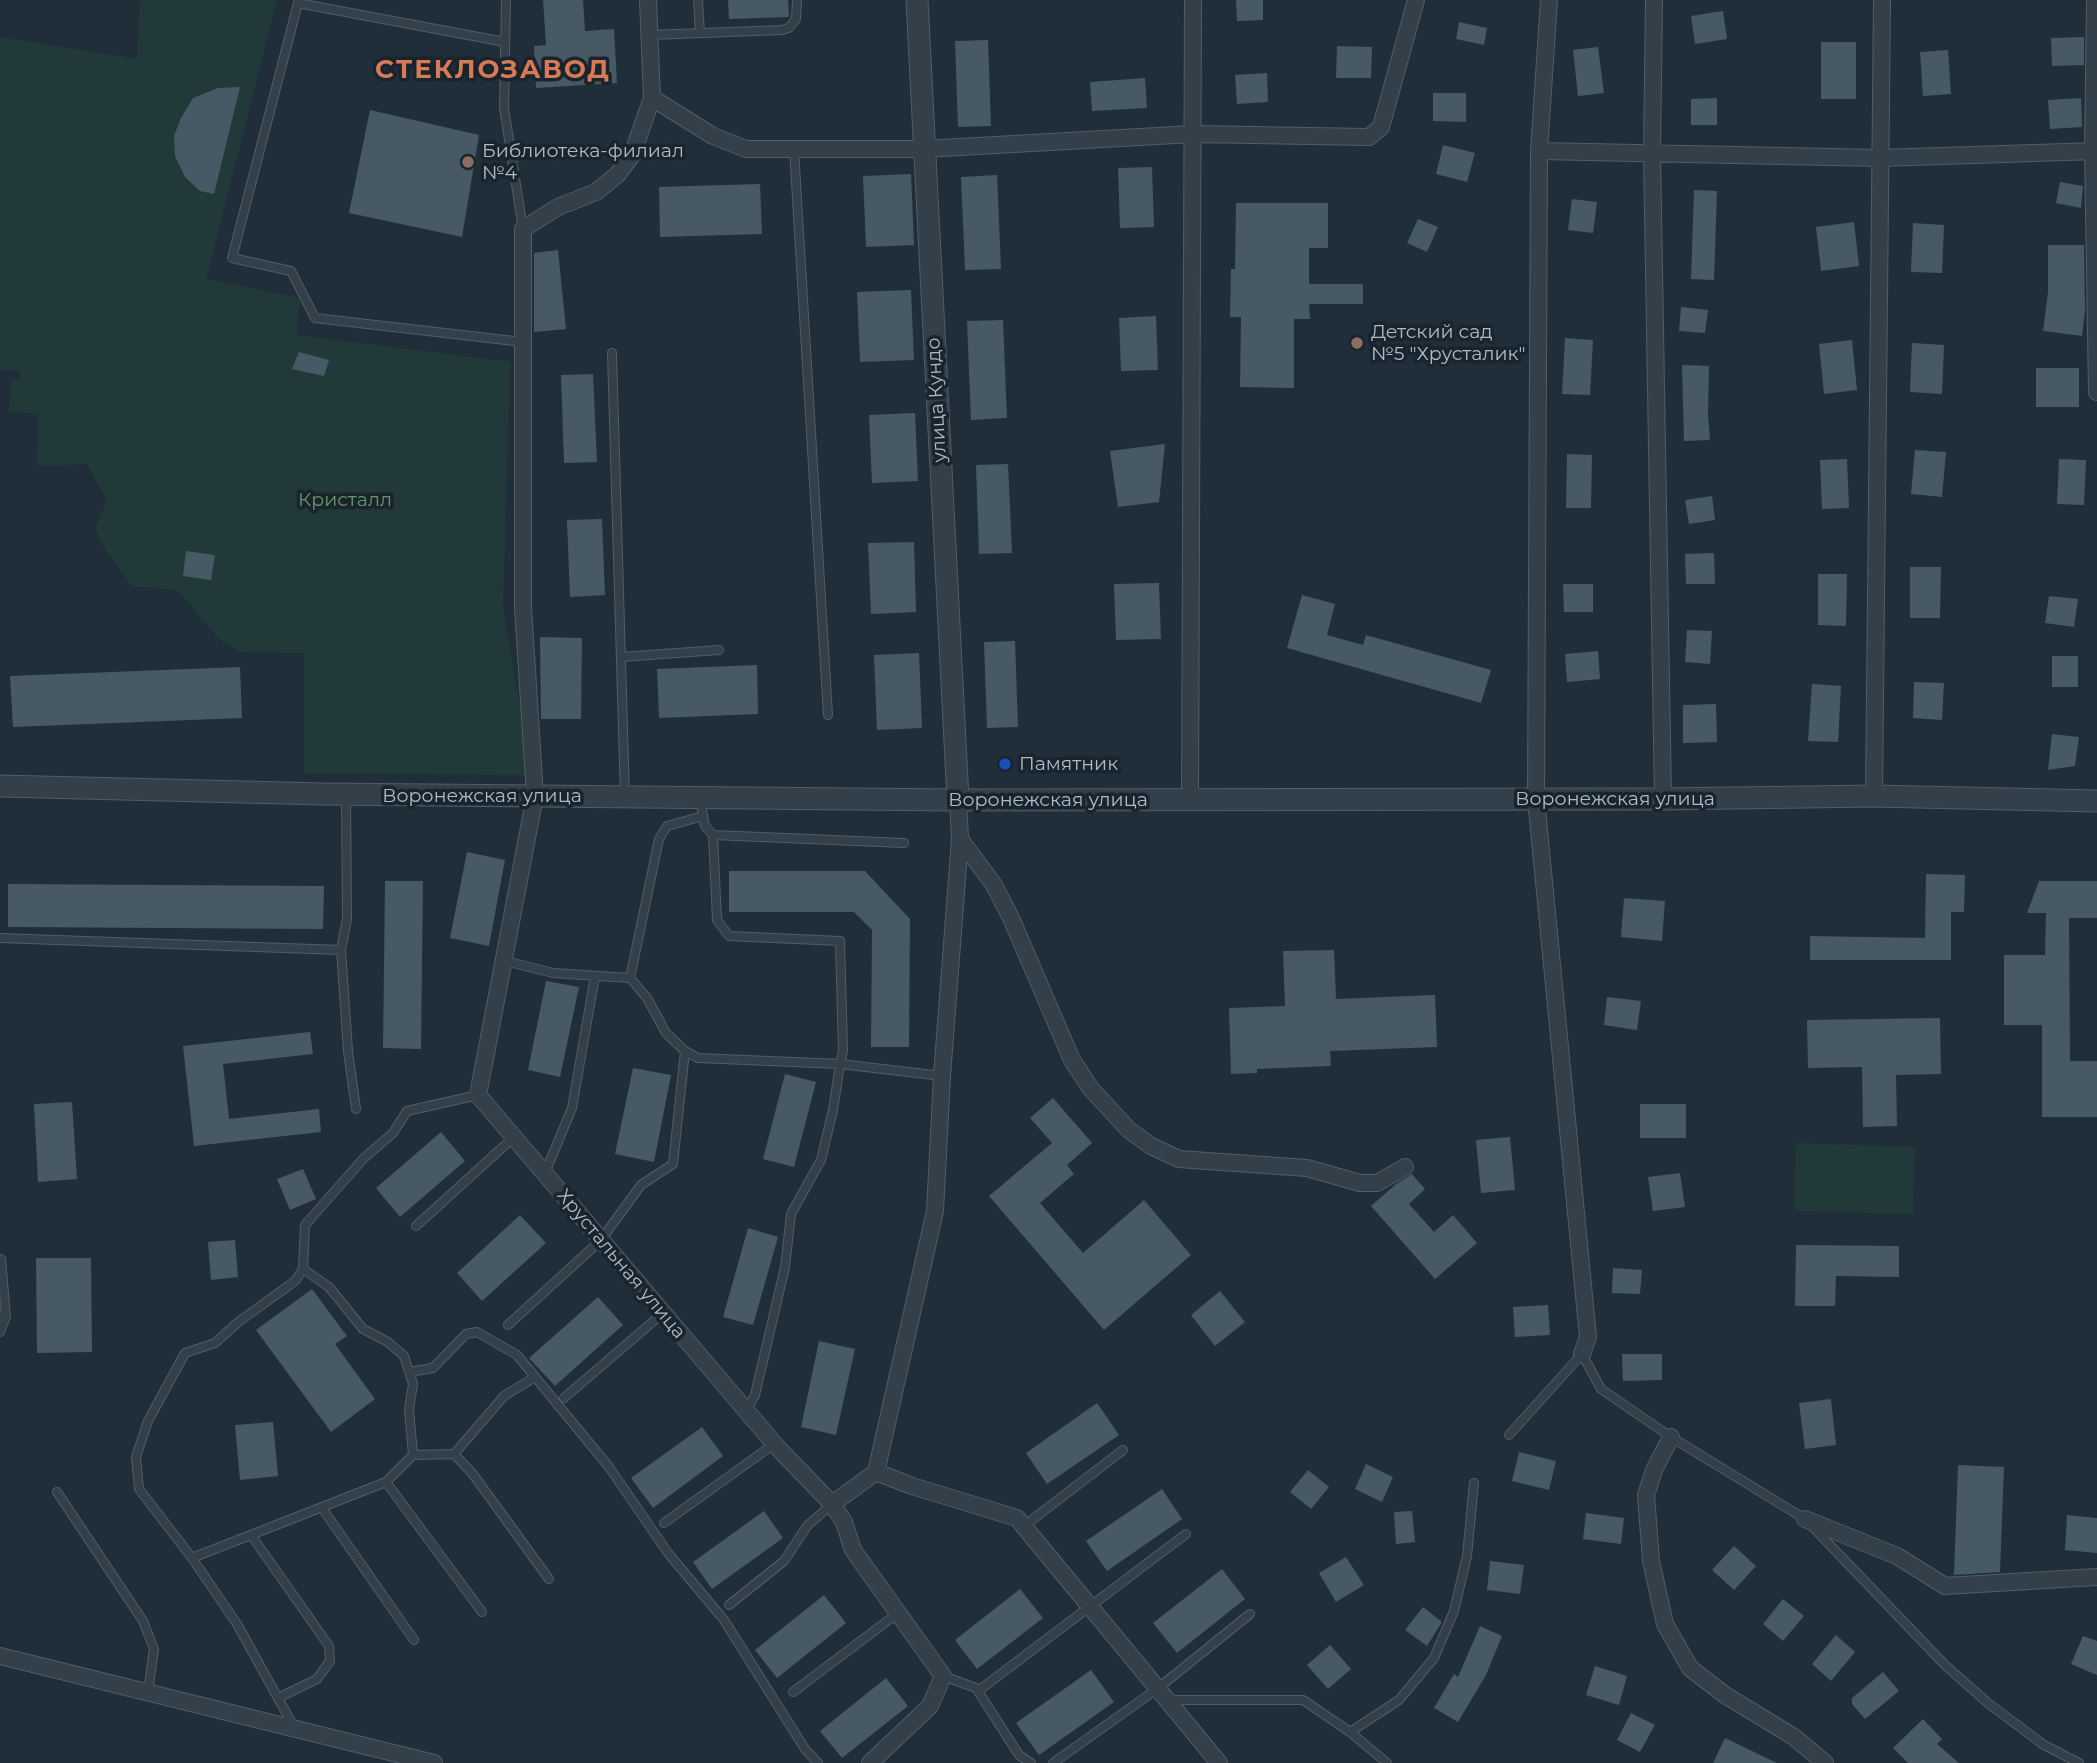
<!DOCTYPE html>
<meta charset="utf-8">
<style>
body{margin:0}
canvas{display:block;background:#1f2e39}
</style>
<canvas width="2097" height="1763"></canvas>
<script>
const ctx = document.querySelector('canvas').getContext('2d');
ctx.lineJoin = 'round';
function fillPath(path, color) { ctx.fillStyle = color; ctx.fill(path, 'evenodd'); }
const poly = rows => new Path2D(rows.map(r => 'M' + r).join(''));
function stroke(path, color, width, dash) { ctx.strokeStyle = color; ctx.lineWidth = width; ctx.lineCap = dash ? 'butt' : 'round'; ctx.setLineDash(dash || []); ctx.stroke(path); }
function write(font, color, halo, rows, align = 'center') {
  ctx.font = font + ' Montserrat,sans-serif'; ctx.lineWidth = 7; ctx.setLineDash([]); ctx.textBaseline = 'middle'; ctx.strokeStyle = halo; ctx.fillStyle = color; for (const [text, x, y, turn = 0] of rows) {
    ctx.save(); ctx.translate(x, y); ctx.rotate((+turn || 0) * Math.PI / 180); ctx.textAlign = isNaN(turn) ? turn : align; if (halo) ctx.strokeText(text, 0, 0); ctx.fillText(text, 0, 0); ctx.restore();
  }
}
const green = poly([
 [140,0,277,0,206,279,300,298,297,335,510,362,503,608,532,775,304,773,304,653,240,652,219,639,178,590,132,586,105,549,95,528,107,501,87,464,37,466,38,414,9,411,11,380,20,379,19,370,0,370,0,37,137,59],
 [1796,1143,1915,1147,1913,1214,1794,1211]
]);
const building = poly([
 [543,0,583,0,585,31,614,29,617,83,536,88,534,46,546,45],
 [728,0,788,0,789,17,729,19],
 [1236,0,1263,0,1263,20,1237,21],
 [1723,11,1727,39,1695,44,1691,16],
 [1459,22,1487,28,1484,45,1456,39],
 [2084,37,2084,65,2052,66,2051,38],
 [988,40,991,126,958,127,955,41],
 [1821,42,1856,42,1856,99,1821,99],
 [1337,46,1372,47,1371,78,1336,78],
 [1598,47,1604,93,1578,96,1573,50],
 [1948,50,1951,94,1923,96,1920,52],
 [1267,73,1268,102,1237,104,1235,75],
 [1145,78,1147,108,1092,111,1090,82],
 [240,87,214,194,200,191,185,177,175,156,174,136,181,118,193,98,218,88],
 [1433,93,1466,93,1466,122,1433,121],
 [1717,98,1717,125,1691,125,1691,99],
 [2081,98,2082,127,2050,129,2048,100],
 [370,110,479,135,462,237,349,213],
 [1443,145,1475,153,1467,182,1436,174],
 [1152,167,1154,227,1120,228,1118,168],
 [911,174,914,245,866,247,863,176],
 [997,175,1001,269,965,270,961,177],
 [2060,182,2083,186,2081,208,2056,203],
 [760,184,762,234,660,237,659,187],
 [1694,190,1717,191,1714,280,1691,279],
 [1572,199,1597,202,1593,233,1568,230],
 [1236,203,1328,203,1328,248,1309,248,1309,284,1363,284,1363,304,1309,304,1310,319,1294,319,1294,388,1240,387,1241,317,1230,317,1231,269,1235,269],
 [1418,219,1438,227,1427,252,1407,243],
 [1854,222,1859,266,1821,271,1816,227],
 [1913,223,1944,225,1942,273,1911,272],
 [2048,245,2084,245,2085,311,2082,336,2043,331,2048,292],
 [558,250,566,329,534,332,534,253],
 [911,290,914,360,860,362,857,292],
 [1681,307,1708,310,1705,333,1679,331],
 [1156,316,1158,370,1121,371,1119,318],
 [1003,320,1007,418,971,420,967,321],
 [1565,338,1593,340,1590,395,1562,394],
 [1852,340,1857,390,1824,394,1819,344],
 [1912,343,1944,345,1942,394,1910,392],
 [299,352,329,360,324,376,292,369],
 [1682,365,1709,366,1708,414,1710,440,1684,441],
 [2036,368,2079,368,2079,407,2036,407],
 [593,374,597,462,564,463,561,375],
 [915,413,918,481,872,483,869,415],
 [1165,444,1159,502,1118,507,1110,451],
 [1915,450,1946,452,1942,497,1911,494],
 [1567,454,1592,455,1591,508,1566,508],
 [1847,459,1849,508,1822,509,1820,460],
 [2059,459,2086,460,2084,505,2057,504],
 [1008,464,1012,553,979,554,976,465],
 [1712,496,1715,520,1689,524,1685,500],
 [602,519,605,595,570,597,567,520],
 [914,542,916,612,871,614,868,543],
 [186,551,215,555,211,580,183,576],
 [1714,553,1715,584,1686,584,1685,554],
 [1910,567,1941,567,1940,618,1910,618],
 [1818,574,1847,574,1846,626,1818,625],
 [1159,583,1161,639,1116,640,1114,584],
 [1563,584,1593,584,1593,612,1564,612],
 [1302,595,1335,604,1327,635,1363,645,1366,635,1491,670,1481,703,1287,648],
 [2049,596,2078,599,2074,627,2045,623],
 [1687,630,1712,631,1710,664,1685,662],
 [540,637,582,638,581,719,541,719],
 [1015,641,1018,727,987,728,984,642],
 [1598,651,1600,679,1567,682,1565,654],
 [919,653,922,728,877,730,874,655],
 [2052,656,2078,656,2078,687,2052,687],
 [757,665,758,714,659,718,657,669],
 [240,667,242,718,13,727,10,676],
 [1914,682,1944,683,1942,720,1913,718],
 [1812,684,1841,686,1838,742,1808,741],
 [1716,704,1717,742,1683,743,1683,705],
 [2052,734,2079,737,2075,766,2048,770],
 [467,852,505,860,489,946,450,938],
 [729,871,865,871,910,919,909,1047,871,1047,872,930,854,912,729,912],
 [1926,874,1965,875,1964,912,1951,912,1951,960,1810,960,1810,936,1925,938],
 [385,881,423,881,421,1049,383,1048],
 [2039,881,2097,881,2097,918,2069,918,2070,1061,2097,1061,2097,1117,2042,1117,2042,1025,2004,1025,2004,955,2045,955,2046,913,2027,913],
 [8,884,324,886,323,929,8,927],
 [1624,898,1665,901,1662,941,1621,937],
 [1334,950,1336,999,1435,995,1437,1047,1330,1051,1331,1066,1257,1069,1257,1073,1231,1074,1229,1008,1285,1006,1283,951],
 [546,981,579,987,560,1077,528,1070],
 [1607,997,1641,1001,1637,1030,1604,1025],
 [1940,1018,1941,1074,1896,1075,1897,1126,1863,1127,1862,1067,1808,1068,1807,1020],
 [310,1032,313,1054,223,1064,229,1119,319,1109,321,1132,194,1146,183,1046],
 [633,1068,671,1075,654,1162,615,1154],
 [785,1074,816,1082,794,1167,763,1159],
 [1053,1098,1092,1143,1067,1165,1074,1174,1040,1203,1083,1253,1144,1200,1191,1255,1104,1330,989,1196,1052,1143,1030,1118],
 [72,1102,77,1179,38,1182,34,1104],
 [1640,1104,1686,1104,1686,1138,1640,1138],
 [441,1132,465,1161,400,1217,376,1188],
 [1510,1137,1515,1190,1481,1193,1476,1140],
 [303,1169,316,1199,290,1210,277,1179],
 [1680,1173,1685,1207,1653,1211,1648,1177],
 [1412,1174,1425,1189,1409,1204,1434,1232,1453,1215,1477,1243,1435,1279,1371,1206,1396,1184],
 [520,1215,546,1243,482,1301,457,1273],
 [748,1228,778,1237,753,1325,723,1317],
 [235,1240,238,1277,211,1280,208,1242],
 [1796,1245,1899,1246,1899,1277,1836,1276,1835,1306,1795,1306],
 [36,1258,91,1258,92,1352,37,1353],
 [1613,1268,1642,1270,1640,1294,1612,1293],
 [312,1289,347,1336,335,1344,375,1399,331,1432,256,1330],
 [1220,1291,1245,1322,1215,1346,1191,1315],
 [598,1297,623,1325,555,1386,529,1358],
 [1548,1305,1550,1335,1515,1337,1513,1307],
 [819,1341,855,1349,836,1435,801,1427],
 [1622,1354,1662,1354,1662,1380,1623,1381],
 [1831,1399,1836,1445,1805,1449,1799,1403],
 [1097,1403,1119,1435,1047,1484,1026,1453],
 [273,1422,278,1476,240,1480,235,1425],
 [702,1427,723,1456,653,1508,631,1478],
 [1519,1452,1556,1461,1549,1490,1512,1481],
 [1366,1464,1393,1477,1382,1502,1355,1489],
 [1958,1465,2004,1467,2000,1572,1954,1575],
 [1308,1470,1329,1487,1311,1509,1290,1492],
 [1162,1489,1182,1519,1107,1571,1086,1541],
 [764,1511,783,1538,712,1589,693,1562],
 [1412,1511,1415,1542,1396,1544,1394,1512],
 [1586,1513,1624,1518,1621,1544,1583,1539],
 [2067,1515,2097,1518,2097,1553,2065,1550],
 [1734,1546,1756,1566,1734,1590,1712,1570],
 [1346,1557,1364,1585,1336,1602,1319,1573],
 [1490,1561,1524,1565,1520,1594,1487,1590],
 [1222,1569,1245,1599,1177,1653,1153,1623],
 [1020,1589,1043,1618,977,1669,955,1640],
 [824,1595,846,1623,777,1678,755,1650],
 [1783,1599,1804,1616,1783,1641,1763,1624],
 [1423,1607,1442,1622,1427,1646,1405,1630],
 [1480,1626,1502,1636,1486,1675,1458,1722,1434,1708,1454,1674,1458,1677],
 [1836,1635,1855,1652,1831,1681,1812,1664],
 [2083,1636,2097,1641,2097,1675,2071,1664],
 [1330,1645,1351,1669,1328,1689,1307,1665],
 [1595,1666,1627,1676,1619,1705,1586,1695],
 [1091,1670,1114,1702,1039,1755,1016,1723],
 [1883,1672,1899,1691,1865,1719,1852,1704,1852,1698],
 [886,1678,908,1706,842,1758,820,1731],
 [1631,1713,1655,1725,1640,1752,1617,1740],
 [1923,1719,1942,1739,1937,1744,1959,1763,1908,1763,1893,1748],
 [1725,1738,1777,1763,1713,1763]
]);
const service = poly([
 [506,0,504,108,523,229],
 [698,0,700,33],
 [650,35,782,30,789,28,796,19,797,0],
 [505,42,298,3,232,258,291,271,315,318,523,342],
 [794,149,828,715],
 [612,353,625,797],
 [621,657,719,650],
 [702,811,705,826,713,835,904,843],
 [703,816,667,826,659,839,630,978,647,998,666,1033,685,1051,698,1058,840,1064,843,1051,840,941,729,936,717,920,713,835],
 [0,938,341,950,348,1051,356,1109],
 [341,950,347,919,346,796],
 [505,961,553,973,630,978],
 [545,1173,572,1108,595,976],
 [416,1226,514,1137],
 [1,1259,6,1316],
 [0,1315,6,1316,0,1332],
 [508,1325,601,1240,641,1185,673,1164,685,1051],
 [409,1372,433,1368,466,1334,477,1332,517,1355,609,1467,668,1553,724,1620,805,1749,818,1763],
 [564,1398,663,1313],
 [746,1411,755,1395,785,1267,791,1214,821,1160,833,1110,840,1064,942,1076],
 [1509,1435,1582,1354,1601,1389,1671,1437,1805,1519,1945,1665,1989,1704,2044,1745,2079,1763],
 [454,1454,504,1396,535,1377],
 [413,1455,454,1454,472,1473,549,1579],
 [386,1482,482,1612],
 [57,1492,143,1621,154,1649,148,1692],
 [322,1508,414,1640],
 [664,1523,774,1444],
 [1024,1526,1123,1450],
 [251,1535,329,1646,330,1661,317,1679,278,1698],
 [192,1558,386,1482,413,1455,409,1409,413,1384,404,1356,388,1342,363,1329,329,1287,303,1269],
 [729,1605,784,1561,807,1526,832,1504],
 [943,1676,976,1688,1019,1755,1031,1763],
 [978,1691,1186,1534],
 [793,1692,898,1613],
 [1169,1700,1303,1700,1350,1732,1399,1700,1434,1658,1454,1611,1467,1556,1474,1483],
 [295,1729,237,1624,192,1558,139,1489,136,1457,148,1421,185,1353,215,1343,237,1323,295,1281,303,1269,305,1225,363,1159,393,1133,407,1111,478,1095],
 [1350,1732,1387,1763],
 [1053,1763,1157,1689,1250,1614]
]);
const minor = poly([
 [648,0,652,98,713,136,746,149,924,149,1193,134,1369,137,1381,127,1416,0],
 [1654,0,1652,153,1663,799],
 [2095,0,2093,151,2097,392],
 [652,98,632,155,617,175,596,192,558,207,523,229,523,608,535,796,478,1095,778,1448,832,1504,844,1522,853,1550,943,1676,930,1706,870,1763],
 [1539,151,1549,0],
 [1874,796,1882,0],
 [1190,801,1193,0],
 [960,839,994,885,1011,918,1072,1060,1091,1089,1129,1130,1151,1146,1179,1159,1307,1168,1360,1183,1377,1183,1405,1167],
 [1582,1354,1588,1337,1536,799,1539,151,1880,158,2097,151],
 [1671,1437,1654,1470,1646,1495,1651,1561,1665,1624,1690,1668,1725,1695,1794,1737,1825,1763],
 [876,1472,912,1486,1017,1518,1219,1763],
 [832,1504,876,1472,935,1211,942,1076,960,839,958,800],
 [1805,1519,1897,1556,1945,1586,2097,1577],
 [0,1656,434,1763]
]);
const tertiary = poly([
 [917,0,958,800],
 [0,786,325,794,958,800,1663,799,1874,796,2097,801]
]);
const markers = [
 [468,162,7,"#8d6e63"],
 [1357,343,7,"#8d6e63"],
 [1005,764,7,"#1a4fb4"]
];
const poiNames = [
 ["Библиотека-филиал",482,151],
 ["№4",482,173],
 ["Детский сад",1371,332],
 ["№5 \"Хрусталик\"",1371,354],
 ["Памятник",1019,764]
];
const streetNames = [
 ["улица Кундо",937,400,-93],
 ["Воронежская улица",482,796],
 ["Воронежская улица",1615,799],
 ["Воронежская улица",1048,800],
 ["Хрустальная улица",621,1264,50]
];
const parkNames = [
 ["Кристалл",345,500]
];
const districtNames = [
 ["СТЕКЛОЗАВОД",493,70]
];
fillPath(green, '#213a39');
fillPath(building, '#475965');
stroke(service, '#515d67', 10);
stroke(minor, '#515d67', 18);
stroke(tertiary, '#515d67', 23);
stroke(service, '#334049', 8);
stroke(minor, '#334049', 16);
stroke(tertiary, '#334049', 21);
for (const [x, y, r, color] of markers) { const dot = new Path2D(); dot.arc(x, y, r, 0, 2 * Math.PI); ctx.fillStyle = color; ctx.fill(dot); stroke(dot, '#19242d', 2.5); }
write('19px', '#adbbc6', '#19242d', poiNames, 'left');
write('19px', '#adbbc6', '#19242d', streetNames);
write('19px', '#649768', '#19242d', parkNames);
ctx.letterSpacing = '2px';
write('bold 26px', '#d77a57', '#19242d', districtNames);
ctx.letterSpacing = '0px';
</script>
